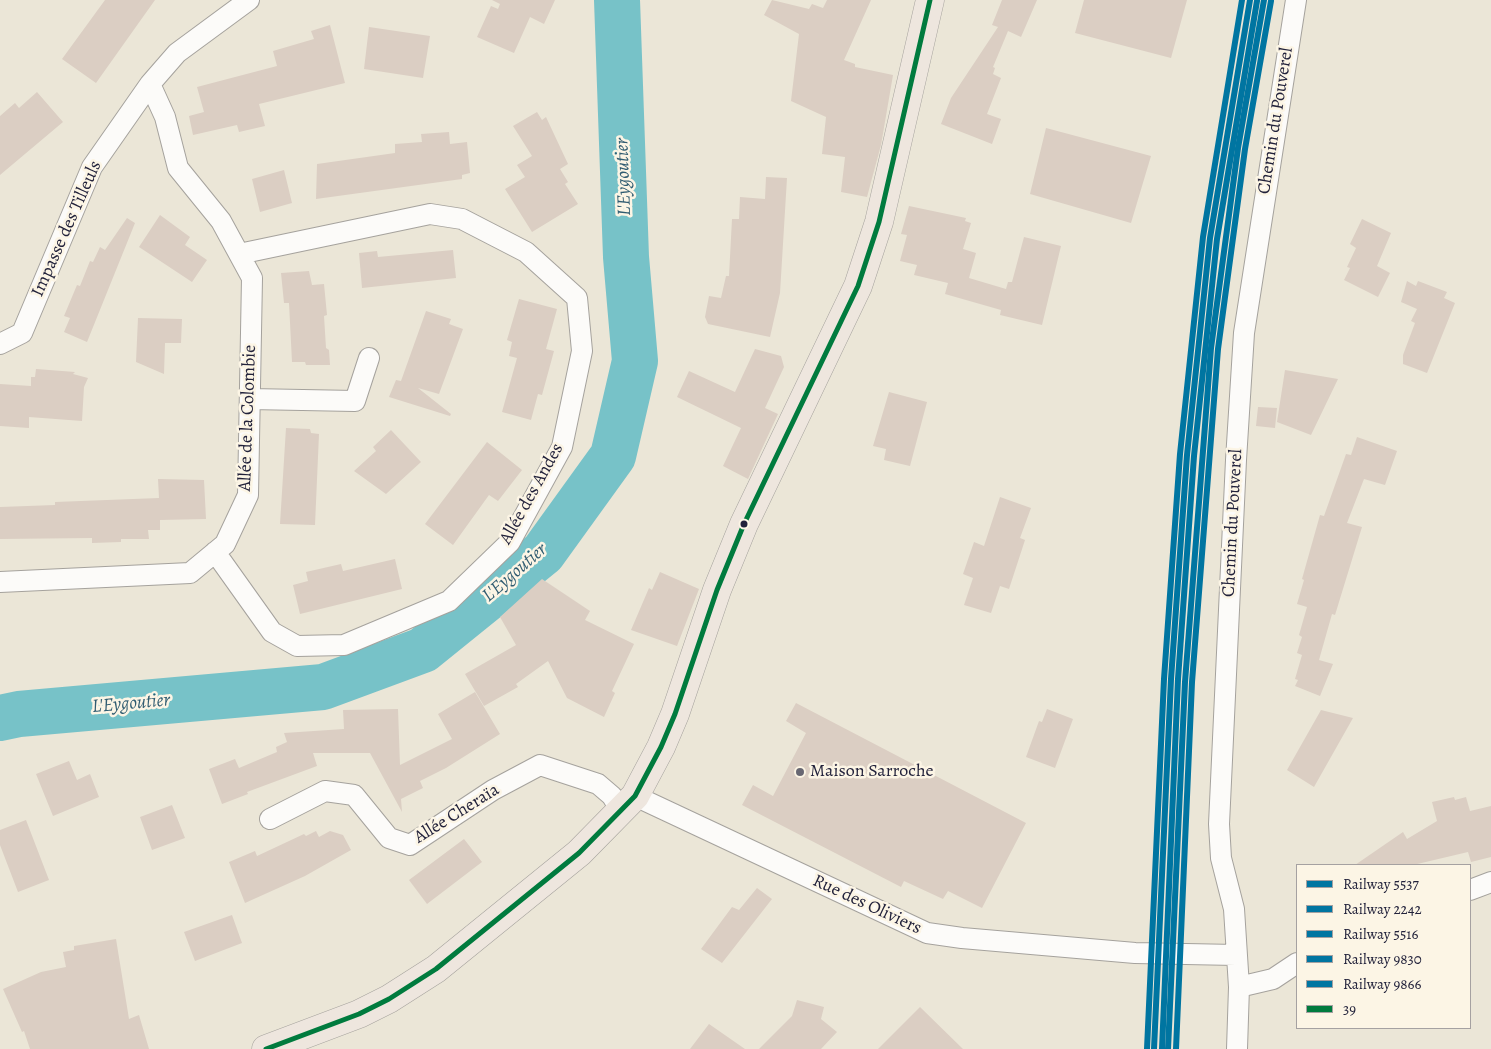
<!DOCTYPE html>
<meta charset="utf-8">
<style>
body{margin:0}
#map{position:relative;width:1491px;height:1049px;overflow:hidden;background:#ebe6d7;font-family:Alegreya,serif}
canvas{display:block}
.legend{position:absolute;left:1296px;top:864px;width:175px;height:165px;box-sizing:border-box;background:#fcf5e5;border:1px solid #a5a1a1;margin:0;padding:6px 9px;list-style:none;font-size:15px;color:#22223b}
.legend li{display:flex;align-items:center;gap:10px;height:25px}
.legend b{width:25px;border:1px solid #a5a1a1}
</style>
<div id="map">
<canvas width="1491" height="1049"></canvas>
<ul class="legend">
<li><b style="height:6px;background:#0075a1"></b>Railway 5537</li>
<li><b style="height:6px;background:#0075a1"></b>Railway 2242</li>
<li><b style="height:6px;background:#0075a1"></b>Railway 5516</li>
<li><b style="height:6px;background:#0075a1"></b>Railway 9830</li>
<li><b style="height:6px;background:#0075a1"></b>Railway 9866</li>
<li><b style="height:6px;background:#007b3e"></b>39</li>
</ul>
</div>
<script>
const ctx = document.querySelector('canvas').getContext('2d');
ctx.lineJoin = 'round';
const poly = rows => new Path2D(rows.map(r => 'M' + r).join(''));
function stroke(path, color, width, dash) { ctx.strokeStyle = color; ctx.lineWidth = width; ctx.lineCap = dash ? 'butt' : 'round'; ctx.setLineDash(dash || []); ctx.stroke(path); }
function fillPath(path, color) { ctx.fillStyle = color; ctx.fill(path, 'evenodd'); }
function write(font, color, halo, rows, align = 'center') {
  ctx.font = font + ' Alegreya,serif'; ctx.lineWidth = 5; ctx.setLineDash([]); ctx.textBaseline = 'middle'; ctx.strokeStyle = halo; ctx.fillStyle = color; for (const [text, x, y, turn = 0] of rows) {
    ctx.save(); ctx.translate(x, y); ctx.rotate((+turn || 0) * Math.PI / 180); ctx.textAlign = isNaN(turn) ? turn : align; if (halo) ctx.strokeText(text, 0, 0); ctx.fillText(text, 0, 0); ctx.restore();
  }
}
const river = poly([
 [0,718,19,714,323,687,423,650,543,553,613,456,635,361,626,257,617,0]
]);
const building = poly([
 [105,0,155,0,96,83,62,59],
 [492,0,555,0,544,24,530,17,514,53,477,37,491,6,498,9,500,4],
 [772,0,809,9,812,4,823,8,827,0,871,0,844,60,855,64,855,67,893,75,881,145,867,197,841,192,845,157,822,154,826,117,791,101,799,34,764,15],
 [1002,0,1037,0,1021,37,1008,31,993,67,995,68,993,74,1001,78,987,114,1001,119,992,144,941,124,951,98,998,27,992,25],
 [1084,0,1187,0,1171,58,1075,33],
 [330,25,345,83,259,104,265,126,239,132,237,125,193,135,189,116,204,112,197,87,277,66,273,51,314,39,311,31],
 [369,27,430,36,423,78,364,69],
 [37,92,63,122,0,175,0,116,15,103,19,108],
 [537,112,542,120,546,117,568,164,560,169,568,182,565,184,578,204,532,232,505,189,525,177,517,165,532,156,513,126],
 [1046,128,1151,156,1131,223,1030,194],
 [449,132,450,144,467,142,470,173,462,175,462,179,316,199,317,164,395,153,395,144,422,142,421,134],
 [284,170,292,203,260,212,252,179],
 [766,177,787,178,780,293,770,337,708,324,705,317,709,296,721,298,726,276,729,276,732,219,739,219,740,197,765,199],
 [909,206,966,218,965,221,971,223,963,249,976,253,969,278,1006,289,1008,282,1012,282,1024,237,1061,246,1042,325,1000,315,1001,310,945,294,948,283,914,275,917,265,900,261,907,235,901,234],
 [160,215,190,237,185,245,207,260,192,282,139,247],
 [127,218,135,223,87,342,64,332,70,318,64,316,77,285,80,286,90,261,93,262,100,247,105,250],
 [1362,219,1391,233,1377,266,1390,273,1378,297,1344,280,1350,268,1347,267,1356,248,1350,244],
 [453,250,456,278,362,288,359,253,377,251,378,257],
 [309,271,312,285,324,284,327,315,324,316,326,348,329,350,330,365,306,365,305,362,292,362,289,303,284,303,281,273],
 [1407,281,1416,286,1418,281,1447,292,1444,298,1455,303,1427,373,1403,364,1403,355,1415,323,1411,321,1417,309,1401,302],
 [519,299,557,309,546,349,554,351,542,395,538,394,531,420,502,412,517,358,509,356,512,342,507,340],
 [426,311,451,319,449,324,463,329,439,394,418,388,451,414,450,416,389,397,396,380,401,381],
 [138,318,182,319,181,343,165,343,164,374,136,362],
 [755,349,781,356,784,367,765,408,778,414,748,479,723,466,741,428,677,397,689,371,735,392],
 [36,369,75,372,73,374,88,378,84,387,82,421,29,417,29,428,0,426,0,384,31,386,31,377,35,377],
 [1285,370,1338,379,1311,435,1277,422],
 [889,392,927,402,910,466,884,460,886,449,873,446],
 [1258,407,1277,408,1275,428,1256,426],
 [286,428,310,429,311,433,319,434,315,525,280,524],
 [391,430,421,462,386,494,354,471,376,451,373,447],
 [1357,437,1397,451,1385,485,1364,479,1347,523,1362,527,1335,615,1332,614,1319,660,1333,664,1320,696,1295,686,1298,680,1295,679,1302,655,1297,653,1302,637,1299,635,1307,607,1297,604,1304,580,1302,579,1320,515,1324,516,1346,454,1351,455],
 [487,442,522,470,498,501,489,495,453,545,425,524],
 [158,479,204,480,206,519,160,520,160,530,148,530,149,539,121,539,121,542,92,543,92,538,0,539,0,507,55,505,55,502,159,498],
 [1000,497,1031,508,1020,538,1025,540,1009,589,1000,586,991,613,964,605,973,578,963,574,974,542,984,546],
 [395,559,402,589,300,614,293,585,308,581,306,572,341,564,343,571],
 [660,572,699,589,677,646,631,630,649,588,652,590],
 [542,579,590,611,585,620,634,644,612,691,615,693,604,717,567,698,548,661,516,684,518,687,484,706,465,674,516,645,500,617],
 [475,692,500,734,446,768,420,781,423,788,401,799,402,812,370,753,313,753,317,766,247,792,248,794,222,804,209,769,235,759,239,768,277,752,276,747,287,742,284,733,344,729,343,710,398,709,400,765,452,739,438,714],
 [796,703,1026,823,982,908,948,891,943,899,904,881,901,887,742,805,753,785,773,796,806,733,786,721],
 [1047,709,1073,719,1055,768,1026,757,1039,721,1042,722],
 [1321,710,1353,718,1314,787,1287,770],
 [69,761,77,780,90,774,99,797,53,816,36,774],
 [1454,797,1455,800,1466,797,1470,811,1491,806,1491,857,1471,862,1468,852,1413,865,1355,865,1403,832,1407,839,1437,821,1432,802],
 [172,805,185,838,152,850,140,817],
 [26,820,49,880,18,892,0,845,0,830],
 [316,831,319,837,330,831,343,835,351,850,305,876,245,903,229,862,255,851,257,856,304,834,306,836],
 [464,839,482,862,427,904,409,880],
 [757,888,772,899,722,963,701,949,732,907,739,910],
 [232,915,242,943,195,961,184,932],
 [116,939,129,1019,139,1015,149,1049,30,1049,24,1031,22,1032,3,989,41,972,66,967,63,952,74,950,74,946],
 [797,1000,824,1007,821,1019,837,1032,821,1049,759,1049,792,1016],
 [920,1007,963,1049,878,1049],
 [709,1024,745,1049,690,1049]
]);
const street = poly([
 [0,344,22,333,92,167,150,84,177,53,249,0],
 [250,399,355,401,369,358],
 [215,552,272,632,297,646,344,645,449,601,510,542,562,447,582,351,577,298,526,252,462,219,430,214,239,254],
 [0,582,190,573,225,544,248,495,252,278,221,221,178,168,165,117,150,84],
 [635,796,927,933,962,938,1135,953,1236,955],
 [270,819,325,791,354,795,389,838,410,845,493,790,540,765,598,784,612,796,621,811],
 [1470,890,1491,882],
 [1239,987,1273,979,1297,963],
 [1237,1049,1239,987,1234,909,1221,858,1219,824,1236,460,1244,333,1296,0]
]);
const primary = poly([
 [266,1049,359,1014,389,999,436,969,579,853,635,796,661,747,675,714,717,590,744,524,858,286,879,222,930,0]
]);
const bus1 = poly([
 [266,1049,359,1014,389,999,436,969,579,853,635,796,661,747,675,714,717,590,744,524,858,286,879,222,930,0]
]);
const rail1 = poly([
 [1168,1049,1185,682,1211,348,1238,148,1264,0]
]);
const rail2 = poly([
 [1154,1049,1171,679,1187,455,1210,238,1250,0]
]);
const rail3 = poly([
 [1162,1049,1178,679,1194,456,1217,239,1257,1]
]);
const rail4 = poly([
 [1176,1049,1192,682,1218,349,1245,149,1271,1]
]);
const rail5 = poly([
 [1147,1049,1164,679,1180,454,1203,237,1242,0]
]);
const markers = [
 [744,524,4.5,"#22223b"],
 [800,772,5,"#686772"]
];
const streetNames = [
 ["Chemin du Pouverel",1276,121,-81],
 ["Impasse des Tilleuls",67,229,-66],
 ["Allée de la Colombie",248,418,-88],
 ["Allée des Andes",532,494,-61],
 ["Chemin du Pouverel",1233,523,-87],
 ["Allée Cheraïa",457,814,-32],
 ["Rue des Oliviers",867,905,25]
];
const poiNames = [
 ["Maison Sarroche",810,772]
];
const waterNames = [
 ["L'Eygoutier",624,177,-92],
 ["L'Eygoutier",515,573,-41],
 ["L'Eygoutier",131,704,-5]
];
stroke(river, '#77c2c8', 46);
fillPath(building, '#dbcec3');
stroke(street, '#a5a29d', 22);
stroke(primary, '#a5a29d', 29);
stroke(street, '#fcfbf9', 20);
stroke(primary, '#eee6de', 28);
stroke(bus1, '#007b3e', 5);
stroke(rail1, '#0075a1', 6);
stroke(rail2, '#0075a1', 6);
stroke(rail3, '#0075a1', 6);
stroke(rail4, '#0075a1', 6);
stroke(rail5, '#0075a1', 6);
for (const [x, y, r, color] of markers) { const dot = new Path2D(); dot.arc(x, y, r, 0, 2 * Math.PI); ctx.fillStyle = color; ctx.fill(dot); stroke(dot, '#fcf5e5', 2); }
write('18px', '#22223b', '#fcf5e5', streetNames);
write('18px', '#22223b', '#fcf5e5', poiNames, 'left');
write('italic 19px', '#305c71', '#fcf5e5', waterNames);
</script>
